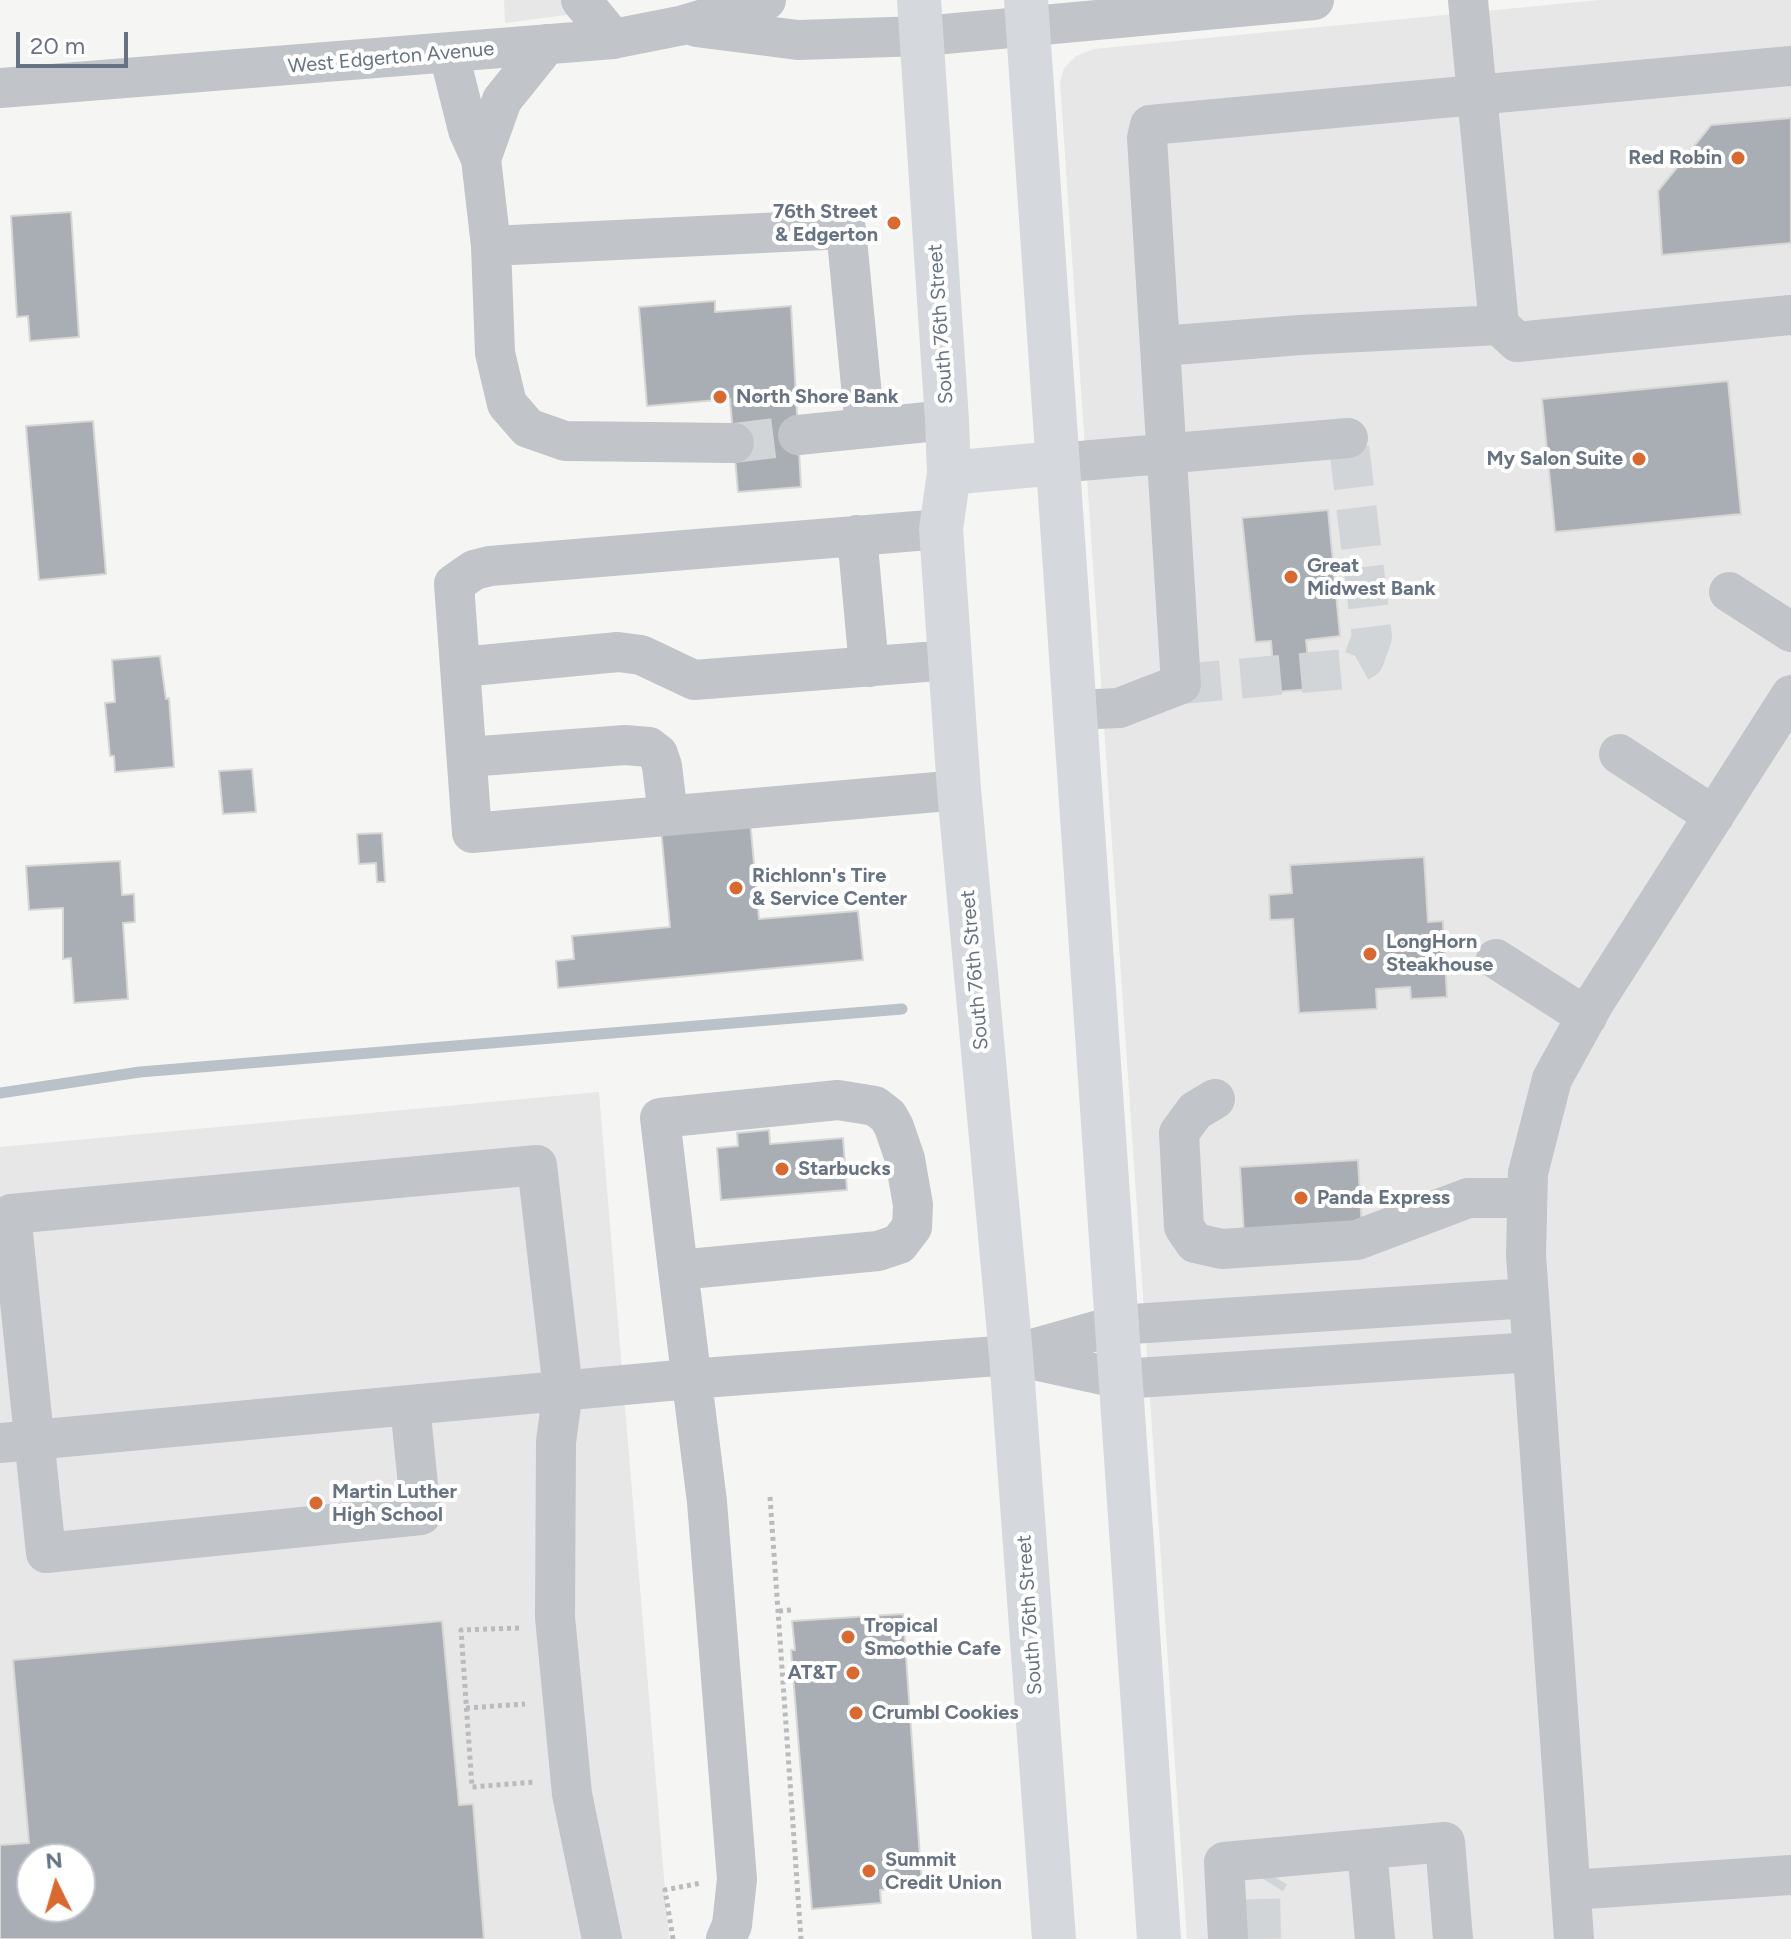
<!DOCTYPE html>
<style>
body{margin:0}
#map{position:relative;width:1791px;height:1939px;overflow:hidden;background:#f5f6f3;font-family:Figtree,sans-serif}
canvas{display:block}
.north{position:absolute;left:16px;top:1843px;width:80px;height:80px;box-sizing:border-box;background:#fff;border:2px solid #c2c7cd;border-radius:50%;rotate:355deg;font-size:22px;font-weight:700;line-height:32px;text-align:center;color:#677382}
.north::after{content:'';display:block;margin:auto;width:28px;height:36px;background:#d86a31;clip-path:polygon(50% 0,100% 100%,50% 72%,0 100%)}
.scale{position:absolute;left:16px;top:32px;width:112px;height:36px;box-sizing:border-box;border:4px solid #677382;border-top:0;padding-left:10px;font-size:24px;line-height:28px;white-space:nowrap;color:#677382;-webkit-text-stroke:6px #fff;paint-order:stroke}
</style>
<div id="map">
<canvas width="1791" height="1939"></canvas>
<div class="north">N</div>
<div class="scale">20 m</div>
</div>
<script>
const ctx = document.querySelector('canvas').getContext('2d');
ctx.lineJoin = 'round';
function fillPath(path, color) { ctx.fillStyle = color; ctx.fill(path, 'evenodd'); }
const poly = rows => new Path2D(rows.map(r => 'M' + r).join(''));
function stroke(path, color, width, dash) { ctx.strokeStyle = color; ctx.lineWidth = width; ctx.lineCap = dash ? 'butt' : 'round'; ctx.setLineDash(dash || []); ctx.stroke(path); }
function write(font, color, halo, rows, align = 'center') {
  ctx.font = font + ' Figtree,sans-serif'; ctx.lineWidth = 8; ctx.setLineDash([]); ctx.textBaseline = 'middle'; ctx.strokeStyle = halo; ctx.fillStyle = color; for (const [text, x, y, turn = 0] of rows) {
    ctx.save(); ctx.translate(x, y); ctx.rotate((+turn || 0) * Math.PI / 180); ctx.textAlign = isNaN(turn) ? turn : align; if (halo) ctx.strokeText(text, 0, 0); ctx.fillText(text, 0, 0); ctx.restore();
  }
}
const built = poly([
 [504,0,595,0,566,15,505,23],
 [1599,0,1791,0,1791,1939,1187,1939,1060,82,1064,68,1076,56,1094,49],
 [599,1092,669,1939,0,1939,0,1147],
 [32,1859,80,1859,80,1907,32,1907]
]);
const stream = poly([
 [0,1093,140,1072,902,1009]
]);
const building = poly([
 [1791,118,1791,243,1662,255,1658,191,1711,125,1791,118],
 [71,212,79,337,30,341,28,316,17,317,11,216,71,212],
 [715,301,715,312,791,306,801,487,738,492,730,399,647,406,639,307,715,301],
 [1728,381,1741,514,1555,532,1542,399,1728,381],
 [93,421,106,574,39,580,26,426,93,421],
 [1328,510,1340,636,1306,640,1311,689,1275,692,1271,641,1255,642,1242,518,1328,510],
 [160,656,166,699,169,698,174,767,115,772,114,756,110,756,105,703,115,702,112,660,160,656],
 [252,769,256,812,223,814,219,771,252,769],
 [750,820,759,919,858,911,863,960,558,988,556,961,574,959,572,936,670,927,661,829,750,820],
 [382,833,385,882,377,882,376,863,359,864,357,834,382,833],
 [1424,857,1428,922,1443,921,1447,997,1411,999,1410,987,1376,989,1377,1009,1299,1013,1293,919,1270,920,1269,895,1292,893,1290,865,1424,857],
 [120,861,122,895,134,894,135,922,123,923,128,999,74,1003,71,958,63,959,63,908,29,910,26,866,120,861],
 [769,1130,770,1144,843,1138,847,1190,721,1200,717,1148,738,1146,737,1133,769,1130],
 [1358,1160,1362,1229,1244,1235,1240,1167,1358,1160],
 [903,1614,922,1886,880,1890,881,1903,812,1909,791,1650,795,1650,792,1621,903,1614],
 [442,1621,459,1805,473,1804,484,1939,0,1939,0,1845,29,1843,13,1660,442,1621],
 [32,1859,80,1859,80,1907,32,1907,32,1859]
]);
const minorTunnel = poly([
 [734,443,798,435],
 [1181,684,1346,669,1364,659,1372,637,1348,438],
 [1261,1939,1260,1890,1270,1874]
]);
const path = poly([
 [770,1497,801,1939],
 [779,1611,791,1610],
 [519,1628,461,1630,472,1787,535,1782],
 [466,1708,525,1704],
 [673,1939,665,1890,701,1883]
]);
const minor = poly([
 [581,0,613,39],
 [1468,0,1499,325,1517,342,1791,315],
 [696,27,798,40,923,36,1314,0],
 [449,54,468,130,481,159,491,246,495,353,507,404,528,428,565,441,734,443],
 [0,88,613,39,684,25,766,0],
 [481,159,502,100,547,44],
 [491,246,846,229,865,427],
 [1162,346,1300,335,1499,325],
 [798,435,947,420],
 [1057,463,1348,438],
 [941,529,490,566,474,570,454,584,472,833,959,790],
 [857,535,869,667],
 [1729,592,1791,632],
 [461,667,618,652,641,655,694,680,950,660],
 [1074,710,1119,708,1181,684,1147,138,1150,125,1791,66],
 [1619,754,1714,816],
 [468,757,625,745,649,747,658,754,662,766,668,816],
 [1496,959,1587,1017],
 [1215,1099,1195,1111,1179,1133,1184,1227,1195,1243,1222,1249,1357,1240,1468,1198,1527,1198],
 [838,1100,875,1106,888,1116,894,1127,905,1159,913,1205,912,1227,899,1244,878,1251,678,1270,660,1118,838,1100],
 [678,1270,707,1502,737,1879,732,1925,726,1939],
 [1529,1298,1117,1325,1011,1355,1121,1379,1533,1352],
 [410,1405,421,1515,46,1553,11,1214,537,1165,563,1390,556,1442,555,1617,572,1794,602,1939],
 [0,1443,689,1379,1011,1355],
 [1367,1849,1375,1939],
 [1571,1890,1791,1875],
 [1228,1939,1224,1862,1445,1842,1453,1939],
 [1574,1939,1526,1255,1528,1173,1552,1079,1594,1003,1791,695]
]);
const major = poly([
 [919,0,947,420,949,473,941,529,959,790,1011,1355,1054,1939],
 [1026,0,1159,1939],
 [949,473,1057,463]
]);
const markers = [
 [1738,158,8,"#d86a31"],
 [894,223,8,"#d86a31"],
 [720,397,8,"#d86a31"],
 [1639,459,8,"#d86a31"],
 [1291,577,8,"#d86a31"],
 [736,888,8,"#d86a31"],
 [1370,954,8,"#d86a31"],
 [782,1169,8,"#d86a31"],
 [1301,1198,8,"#d86a31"],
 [316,1503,8,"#d86a31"],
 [848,1637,8,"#d86a31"],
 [853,1673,8,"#d86a31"],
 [856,1713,8,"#d86a31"],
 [869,1871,8,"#d86a31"]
];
const streetNames = [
 ["West Edgerton Avenue",391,58,-5],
 ["South 76th Street",941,324,-94],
 ["South 76th Street",975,970,-95],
 ["South 76th Street",1030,1615,-94]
];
const poiNames = [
 ["Red Robin",1722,158,"right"],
 ["76th Street",878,212,"right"],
 ["& Edgerton",878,235,"right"],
 ["North Shore Bank",736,397],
 ["My Salon Suite",1623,459,"right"],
 ["Great",1307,566],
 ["Midwest Bank",1307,589],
 ["Richlonn's Tire",752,876],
 ["& Service Center",752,899],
 ["LongHorn",1386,942],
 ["Steakhouse",1386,965],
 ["Starbucks",798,1169],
 ["Panda Express",1317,1198],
 ["Martin Luther",332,1492],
 ["High School",332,1515],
 ["Tropical",864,1626],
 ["Smoothie Cafe",864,1649],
 ["AT&T",837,1673,"right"],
 ["Crumbl Cookies",872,1713],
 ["Summit",885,1860],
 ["Credit Union",885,1883]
];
fillPath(built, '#e6e7e6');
stroke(stream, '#b9c2c8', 11);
fillPath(building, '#a8aeb4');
stroke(building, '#d7d7d5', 2);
stroke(minorTunnel, '#d2d5d7', 40, [40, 20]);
stroke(path, '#b9bbbe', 5, [4, 4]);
stroke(minor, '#c1c4c8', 40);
stroke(major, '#d5d8dc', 44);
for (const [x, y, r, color] of markers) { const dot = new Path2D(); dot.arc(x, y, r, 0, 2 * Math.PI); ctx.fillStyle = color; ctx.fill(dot); stroke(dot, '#fff', 3); }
write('20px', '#677382', '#fff', streetNames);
write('bold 20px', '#677382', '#fff', poiNames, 'left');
</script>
